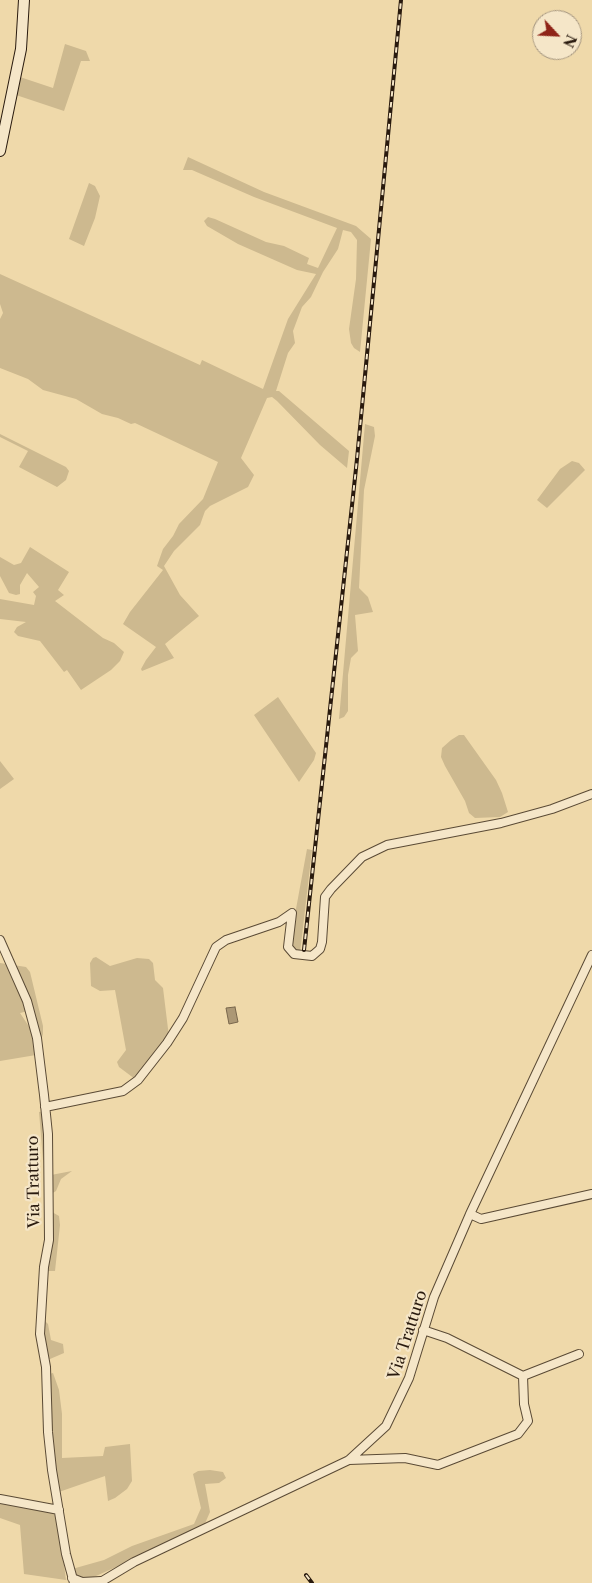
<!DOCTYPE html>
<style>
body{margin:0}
#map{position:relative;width:592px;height:1583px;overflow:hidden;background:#efd9aa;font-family:"Libre Caslon Text",serif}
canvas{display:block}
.north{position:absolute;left:532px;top:10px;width:50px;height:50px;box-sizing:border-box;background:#f5e6c8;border:1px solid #a3947e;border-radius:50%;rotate:115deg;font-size:14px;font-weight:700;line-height:20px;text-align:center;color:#291a0e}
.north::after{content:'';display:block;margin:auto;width:18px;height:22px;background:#8f2418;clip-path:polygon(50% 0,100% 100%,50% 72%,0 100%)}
</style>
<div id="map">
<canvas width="592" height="1583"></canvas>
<div class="north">N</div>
</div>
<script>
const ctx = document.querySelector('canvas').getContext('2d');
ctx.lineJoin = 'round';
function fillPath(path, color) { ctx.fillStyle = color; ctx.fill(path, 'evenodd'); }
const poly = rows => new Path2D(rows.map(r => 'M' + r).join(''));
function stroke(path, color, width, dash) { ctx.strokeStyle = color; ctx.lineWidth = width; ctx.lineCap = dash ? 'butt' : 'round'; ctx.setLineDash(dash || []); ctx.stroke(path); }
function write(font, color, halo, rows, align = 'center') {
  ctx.font = font + ' "Libre Caslon Text",serif'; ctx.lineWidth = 4.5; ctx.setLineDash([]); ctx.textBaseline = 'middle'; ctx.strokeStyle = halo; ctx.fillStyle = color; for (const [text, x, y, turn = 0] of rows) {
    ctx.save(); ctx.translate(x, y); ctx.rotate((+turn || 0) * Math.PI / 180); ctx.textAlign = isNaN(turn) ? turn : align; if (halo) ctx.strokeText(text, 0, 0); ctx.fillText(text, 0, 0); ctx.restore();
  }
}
const green = poly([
 [65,44,86,51,90,61,81,61,64,111,16,95,20,77,53,88],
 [188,157,264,192,356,226,371,239,360,352,354,348,351,343,349,329,356,279,357,240,351,232,343,230,338,249,323,272,311,297,302,307,293,331,295,343,288,353,276,391,279,391,349,451,347,468,320,445,277,401,272,397,267,398,241,458,254,475,248,487,210,506,205,511,200,525,174,551,164,566,180,595,199,616,165,644,174,658,142,671,141,669,146,660,156,647,123,624,130,612,163,570,157,566,163,549,173,536,179,524,203,499,218,462,135,423,131,424,118,418,102,414,76,399,43,390,28,379,0,368,0,319,3,313,0,304,0,274,200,365,202,360,263,389,288,319,316,274,297,270,238,244,207,226,204,221,208,217,215,219,266,242,284,246,309,258,307,264,318,268,337,228,254,197,192,170,183,170],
 [89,183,95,186,100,196,95,218,84,246,69,239],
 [365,424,374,427,375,436,364,490,359,588,368,597,373,612,355,615,358,651,351,658,348,675,348,711,344,717,339,719],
 [0,434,66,467,69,471,66,480,57,487,19,467,28,451,0,437],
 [572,461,579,463,585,470,547,508,537,500,560,469],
 [30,547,69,572,58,590,64,595,55,601,103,638,114,643,124,652,120,661,111,670,81,690,67,670,64,672,40,641,18,636,14,632,17,627,26,622,0,619,0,599,34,605,36,596,33,592,39,587,27,573,20,585,20,594,16,595,9,593,0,576,0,557,14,565,21,563],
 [278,697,316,753,314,760,299,782,254,715],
 [459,735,464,735,496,780,502,793,508,812,500,817,475,818,469,813,465,801,445,766,441,757,442,748,451,740],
 [0,761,14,779,0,789],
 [307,849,312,850,300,953,289,947],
 [96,957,110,966,137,958,149,959,153,963,155,980,163,988,169,1037,135,1079,119,1067,117,1062,126,1050,115,990,100,991,91,986,90,963,93,958],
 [0,963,26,967,30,972,43,1026,43,1034,36,1055,0,1061],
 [32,1010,36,1027,30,1028,20,1013],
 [44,1111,45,1160,43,1160,39,1112],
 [72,1171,61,1179,56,1191,51,1194,51,1175],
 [52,1212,59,1216,60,1225,55,1271,48,1271],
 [45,1321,48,1324,51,1340,63,1344,64,1353,50,1359,47,1359,42,1324],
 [53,1373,59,1390,62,1414,62,1458,103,1456,105,1447,130,1444,132,1481,127,1489,115,1498,108,1501,105,1476,56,1493,49,1374],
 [210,1470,223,1472,226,1478,219,1483,205,1484,210,1512,203,1528,96,1576,86,1580,76,1578,72,1569,104,1560,132,1546,194,1524,201,1508,193,1474,198,1471],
 [0,1501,57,1511,66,1580,24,1574,20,1525,0,1518]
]);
const water = poly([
 [235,1007,238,1022,229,1024,226,1008,235,1007]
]);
const street = poly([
 [0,940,27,1001,37,1038,44,1095,48,1134,49,1240,44,1267,40,1334,46,1367,48,1432,52,1470,66,1554,74,1583],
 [45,1107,123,1091,138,1080,167,1043,183,1018,216,947,226,940,279,922,292,913,288,947,294,954,312,956,320,949,322,942,325,897,331,889,362,857,387,845,501,823,552,809,592,794],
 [470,1214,481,1219,592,1194],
 [423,1330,447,1338,523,1376,579,1354],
 [349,1460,405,1458,438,1465,518,1434,528,1421,524,1404,523,1376],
 [0,1499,59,1510],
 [72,1578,82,1582,101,1581],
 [99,1583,134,1562,349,1460,386,1426,409,1378,434,1297,470,1214,592,955]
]);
const secondary = poly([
 [0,151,21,49,24,0]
]);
const rail = poly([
 [304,950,357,459,401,0],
 [306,1575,312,1583]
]);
const streetNames = [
 ["Via Tratturo",34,1182,-91],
 ["Via Tratturo",408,1335,-72]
];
fillPath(green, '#cdb98f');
fillPath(water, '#ac9875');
stroke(water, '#78664c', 1);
stroke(street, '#5a4a35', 10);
stroke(secondary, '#291a0e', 12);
stroke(street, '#f5e6c8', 8);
stroke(secondary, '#f5e6c8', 10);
stroke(rail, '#291a0e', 4);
stroke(rail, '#f5e6c8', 2, [5.5]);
write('16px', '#291a0e', '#f5e6c8', streetNames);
</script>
